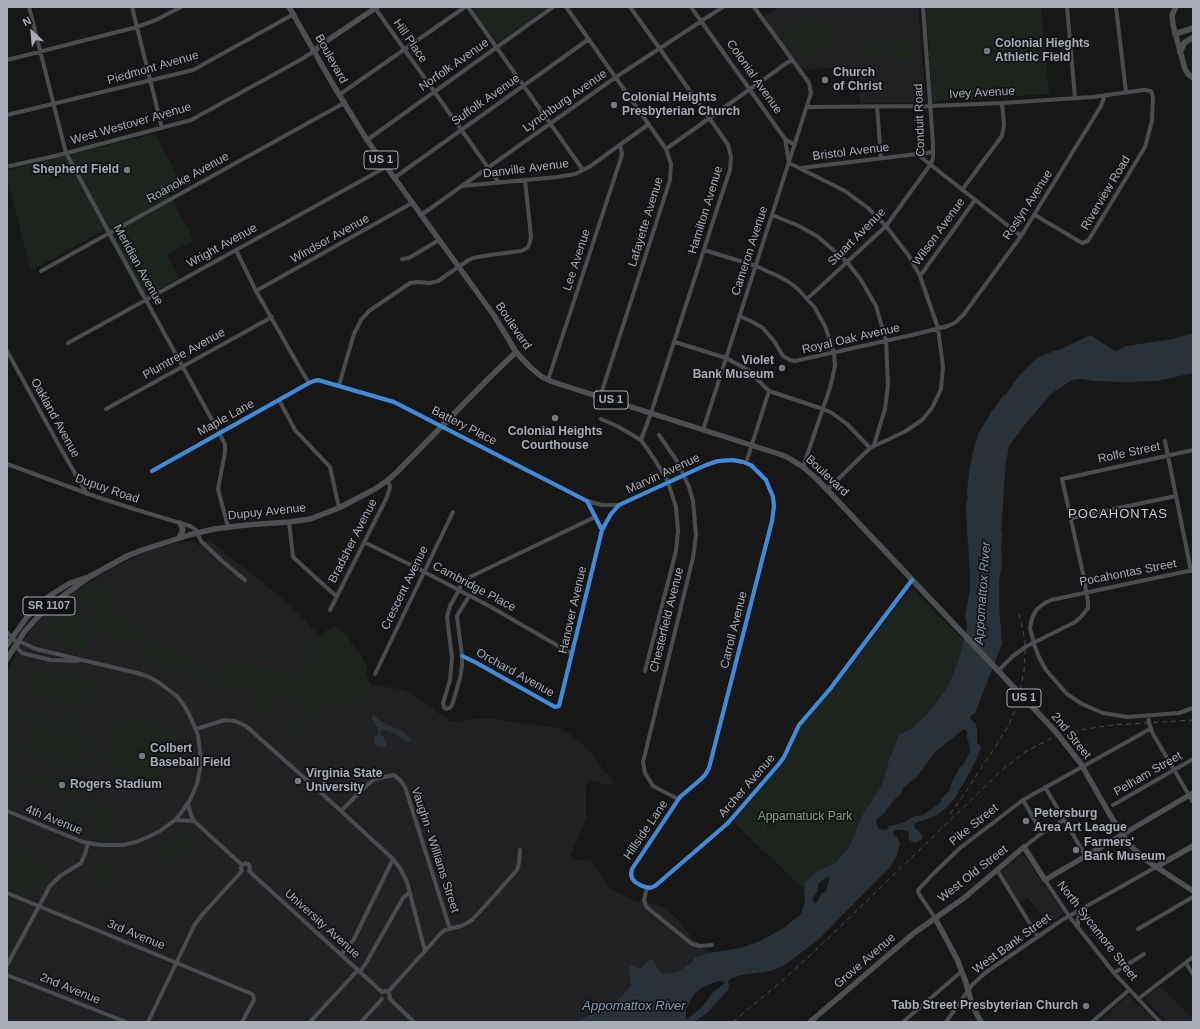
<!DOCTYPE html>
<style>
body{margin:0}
#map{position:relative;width:1200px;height:1029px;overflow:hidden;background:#171717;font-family:Helvetica,sans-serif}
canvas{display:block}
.frame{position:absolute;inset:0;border:8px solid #a8adb8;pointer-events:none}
.north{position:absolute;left:12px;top:12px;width:40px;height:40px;-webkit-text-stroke:3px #111113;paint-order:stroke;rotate:334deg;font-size:11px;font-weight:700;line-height:16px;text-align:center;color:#a8adb8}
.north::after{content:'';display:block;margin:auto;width:14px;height:18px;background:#a8adb8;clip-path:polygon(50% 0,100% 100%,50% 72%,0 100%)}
</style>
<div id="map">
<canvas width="1200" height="1029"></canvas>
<div class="frame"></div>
<div class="north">N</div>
</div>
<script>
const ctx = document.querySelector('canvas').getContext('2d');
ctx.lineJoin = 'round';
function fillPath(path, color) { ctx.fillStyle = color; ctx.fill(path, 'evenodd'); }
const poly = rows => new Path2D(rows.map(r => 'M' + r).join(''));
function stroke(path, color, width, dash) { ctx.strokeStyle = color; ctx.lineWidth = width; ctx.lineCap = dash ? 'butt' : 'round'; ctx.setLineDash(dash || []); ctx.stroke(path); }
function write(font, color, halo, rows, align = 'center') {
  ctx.font = font + ' Helvetica,sans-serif'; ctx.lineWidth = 3.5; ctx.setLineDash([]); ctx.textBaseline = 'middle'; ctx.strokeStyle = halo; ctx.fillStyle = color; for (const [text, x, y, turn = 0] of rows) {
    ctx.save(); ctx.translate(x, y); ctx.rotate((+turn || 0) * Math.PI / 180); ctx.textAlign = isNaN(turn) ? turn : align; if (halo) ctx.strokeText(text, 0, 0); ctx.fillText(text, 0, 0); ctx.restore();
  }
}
const built = poly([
 [778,7,918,7,926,103,860,103,858,68,800,69,763,17],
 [208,539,282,598,304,619,326,643,358,661,373,687,374,685,405,690,450,721,456,721,488,718,563,729,587,748,603,770,610,776,614,782,610,785,589,781,586,786,586,818,571,855,576,860,591,859,610,889,620,893,636,902,655,904,664,908,678,919,684,929,709,953,695,957,691,963,677,972,662,974,656,966,654,960,649,960,640,969,636,967,629,967,631,985,624,994,614,1003,575,1022,7,1022,7,674,13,659,28,634,39,619,53,607,74,591,118,565,147,551,176,543,191,541,200,546],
 [1021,855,1026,857,1041,881,1064,913,1049,925,1028,898,1019,903,1000,873],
 [1160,986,1193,1019,1193,1022,1168,1022,1149,1003,1145,997],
 [1127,996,1129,996,1156,1022,1102,1022,1101,1021]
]);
const green = poly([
 [471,7,548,7,497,43],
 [926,7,1041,7,1049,94,935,101,932,99],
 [811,18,825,20,839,40,808,60,804,60,782,34,802,20],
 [915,39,916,59,889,61,888,41],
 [881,41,882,58,864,60,863,43],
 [155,134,183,186,169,194,194,240,166,255,179,278,142,299,104,230,31,271,7,178,7,170],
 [92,581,98,582,103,584,118,611,127,620,142,631,144,635,133,647,129,648,108,634,105,630,97,627,94,622,89,608,83,606,75,600,74,596,80,590,89,587],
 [914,590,964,641,959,659,948,686,941,696,924,717,912,728,899,735,889,760,881,787,863,814,857,827,855,835,848,848,835,863,815,872,805,883,804,889,733,822,773,775,785,762,800,727,840,679,909,591],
 [72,601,84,612,88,621,90,634,86,649,83,653,71,651,49,636,47,630,59,611],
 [335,626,346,634,354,647,362,657,367,668,366,681,370,691,372,704,367,707,358,702,349,702,320,710,311,717,307,726,301,734,295,736,294,732,300,713,300,705,297,699,284,697,273,699,270,708,272,715,269,718,264,719,255,707,255,699,251,692,243,688,225,688,217,685,215,680,216,674,221,664,243,662,296,675,304,670,313,653,318,639,328,629],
 [151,637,195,660,204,667,205,676,202,682,195,681,183,675,182,670,178,668,174,671,170,671,140,657,139,654],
 [34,670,94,679,90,706,30,697],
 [34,708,93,720,92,725,33,713],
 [126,712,153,722,179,737,182,743,169,766,145,792,129,784,117,773,110,762,109,750,113,729,115,724],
 [26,716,35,716,89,727,96,730,100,733,105,740,107,748,105,757,103,761,95,768,98,769,97,774,10,756,11,751,13,751,8,741,10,729,15,722,18,719],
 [30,720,91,733,97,736,101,744,102,751,100,758,94,763,84,766,23,754,15,747,13,740,13,733,18,725,24,721],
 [31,724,90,736,85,762,25,751],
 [21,771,79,784,80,783,94,786,91,799,53,791,52,793,50,793,50,791,39,788,39,786,19,782],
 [70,799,90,803,84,831,64,827],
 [98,805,117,809,111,839,91,835],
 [181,827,196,841,176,863,161,850],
 [7,845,50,865,33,900,7,888],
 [107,857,121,870,104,889,89,876]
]);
const water = poly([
 [1193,333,1193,373,1157,381,1128,382,1095,381,1081,379,1072,380,1052,393,1026,423,1009,446,1006,463,1004,483,1003,506,1001,529,1002,536,1001,546,1002,564,999,581,999,606,1002,644,975,713,971,716,970,718,975,723,977,729,977,743,981,747,977,758,970,772,954,799,946,808,937,815,918,822,914,824,914,827,923,836,922,839,918,842,915,843,909,840,909,834,908,832,903,830,894,830,893,834,897,837,900,844,898,853,891,866,819,939,785,965,771,971,741,975,730,979,728,981,729,987,728,990,708,1012,694,1022,575,1022,614,1003,624,994,631,985,629,967,632,965,640,969,649,960,654,960,656,966,662,974,677,972,691,963,695,957,709,953,742,948,762,940,785,927,801,914,805,901,804,889,805,883,815,872,835,863,848,848,855,835,857,827,863,814,881,787,889,760,899,735,912,728,924,717,941,696,948,686,959,659,967,627,965,616,970,591,970,574,966,513,966,504,968,499,967,491,969,472,974,448,978,434,992,411,1003,396,1007,393,1017,378,1037,358,1054,351,1059,350,1088,336,1092,336,1113,350,1116,351,1127,346,1173,339],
 [964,729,967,731,967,737,970,748,970,751,964,764,959,768,951,784,950,790,942,798,940,803,923,815,915,816,903,823,889,826,886,830,879,829,876,823,877,819,885,812,887,809,896,798,901,794,904,787,916,778,936,751],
 [827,877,829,877,830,879,828,883,826,891,822,893,817,902,815,903,813,900,813,897,818,891,818,885,821,881],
 [718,981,723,981,724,984,713,992,703,1006,686,1020,686,1009,693,995,701,988],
 [373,715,382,722,402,731,408,736,411,740,407,742,396,734,384,730,381,731,381,734,387,743,386,746,382,748,377,746,374,742,375,738,378,733,378,729,372,719,372,717]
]);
const minor = poly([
 [29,7,66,153,119,251,211,418,225,444,225,452,218,489,228,527],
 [132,7,162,128],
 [468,7,583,170],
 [566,7,666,149,671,164,670,180,600,397],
 [630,7,717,129,728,145,731,157,730,170,720,200,651,413,641,440],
 [691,7,785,139,789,163,845,191,868,208,886,226,909,256,920,276,938,328,943,367,941,389,932,408,922,420,906,431,870,448,827,490],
 [1067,7,1075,98],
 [1116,7,1126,92],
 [375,8,499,183],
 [7,60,137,27,156,20,181,7],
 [339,95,465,7],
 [877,106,881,158],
 [807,107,930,106,1002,103,1093,97,1144,90,1151,91,1153,97,1152,121,1145,147,1088,241,1082,243,1035,215],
 [7,115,193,70,294,14],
 [785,139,795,145],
 [367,140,553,7],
 [666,149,791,60],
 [917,154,933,152],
 [10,166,59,155,191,120,302,59,314,51],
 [801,168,917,154,1021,236],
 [394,178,589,39],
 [462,186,557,177,575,174,589,167,649,124],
 [962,190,1002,136,1004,125,1002,103],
 [421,215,616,77,723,7],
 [772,215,797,225,817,236,847,262,861,280,876,306,886,341,888,385,885,409,874,445],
 [236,250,256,291,297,363,309,383],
 [704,250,756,266,778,276,789,282,798,289,815,308,825,326,834,353,835,366,830,388,803,467],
 [402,259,409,258,439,240],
 [41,271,344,103],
 [920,276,975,200],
 [256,291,412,203],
 [807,299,886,226,930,165,932,161,933,158,933,143,923,7],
 [739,316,751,321,763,328,774,341,783,356,790,360,795,361,912,335,948,326,956,322,964,314,1021,236,1101,106,1105,95],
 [675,342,726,358,748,370,769,391,823,409,832,413,847,424,870,448],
 [68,343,386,167],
 [7,351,61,449,87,494],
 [548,380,621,158,622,153,620,145],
 [339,385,354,334,361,320,369,311,410,283,417,282,430,283,438,281,467,261,473,258,490,255,521,251,527,248,529,245,531,237,525,180],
 [279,400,295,430,330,467,339,508],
 [106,409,272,317],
 [601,419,617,426,641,440,655,460,668,482,676,507,678,531,676,551,645,671],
 [703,430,811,93,809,83,754,7],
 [659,435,677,461,689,487,693,501,696,535,693,558,643,762,645,773,653,786,678,799],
 [1165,441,1191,571],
 [746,463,769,391],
 [7,464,97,497,134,509,190,526,196,530,201,541,222,561,245,580],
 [152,471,309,383,314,381,318,380,394,402,587,501,602,530,559,706,555,707,475,662,462,656],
 [587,501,602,505,619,505],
 [1071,518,1176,496],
 [289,522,293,557,337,597],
 [602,530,611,514,619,505,706,465,718,461,733,460,743,462,751,465,766,480,773,497,774,506,772,521,709,768,705,775,700,780,680,797,632,869,631,874,632,878,635,882,642,886,650,888,655,886,728,823,779,764,784,757,799,725,830,689,912,580],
 [364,542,415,567,491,607,572,654],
 [1193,570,1051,600,1045,603,1037,609,1032,618,1030,628,1035,647,1039,657,1046,670,1067,694,1082,704,1103,713,1128,717,1179,713,1193,708],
 [469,596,457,616,462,656,462,666,460,678,453,702,451,707,447,709,444,707,443,703,450,680,452,658,447,617,450,606,459,590,462,582,472,576,595,517],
 [330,610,387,497,390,487,388,480],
 [7,632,17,643,18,649,22,653,51,660,78,661],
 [998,671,1013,656,1027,646,1075,622,1080,618,1088,608,1088,602,1084,578,1062,479,1193,450],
 [375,674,453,512],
 [1148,715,1149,723,1153,734,1193,802],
 [196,729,225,720,235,721,246,726,328,799,393,859,400,868,407,882,425,951],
 [1045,787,1085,855],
 [1023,800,1042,833],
 [188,804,191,815,194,821,242,865,241,868,242,871],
 [1113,805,1193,759],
 [7,811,83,842,100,845,123,845,136,842,148,837,160,831,175,820,181,813,190,800,197,784,200,769,201,760,198,735,189,714,183,704,177,696,158,682,149,677,137,673,36,649,21,642,17,643],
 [341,811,367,785,375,779,394,775,400,780,405,787,450,929],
 [175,820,194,821],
 [1024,847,1042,833,1064,820],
 [242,865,246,863,248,864,250,868,249,871],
 [997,870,1038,937],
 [249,871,382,992,386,991,388,992,390,996,389,998],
 [1045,880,1069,916,1114,973,1160,1022],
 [647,887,644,900,646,906,649,909,692,944,700,946,712,945],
 [7,893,252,994,253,995,254,1000,242,1022],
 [935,918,919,894,918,890,933,874,960,848,1023,800,1150,729],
 [1078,927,1078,920,1080,910],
 [1138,929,1193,897],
 [341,955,354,939,393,859],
 [1186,963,1193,974],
 [7,965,50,886,60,876,81,863,85,854,88,843],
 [360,972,366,963,403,898,410,892],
 [1114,973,1144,954],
 [7,975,126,1022],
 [388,992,442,932,445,930,461,926,467,923,472,920,485,906,517,870,519,863,520,850],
 [389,998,414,1022],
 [1138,999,1193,957],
 [148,1022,194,926,201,916,242,871],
 [310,1022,358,970],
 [361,1022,382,999],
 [903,1022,962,971],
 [946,1022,972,985,985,973,1062,920,1156,867],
 [1092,1022,1129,990]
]);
const major = poly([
 [289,7,332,83,367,140,495,317,516,352,530,367,542,377,553,382,600,397,779,454,787,457,803,467,817,479,1056,732,1081,764,1110,815,1130,845,1139,854,1149,862,1193,891],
 [1176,7,1172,15,1173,25,1185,69,1188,74,1193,78],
 [314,51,322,44,377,7],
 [179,538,183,530,180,523],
 [7,645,27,617,44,600,54,593,70,583,85,578],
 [7,659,25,631,45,609,89,577,127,556,142,550,161,544,189,535,214,529,246,525,289,522,310,519,339,508,375,489,388,480,397,472,487,380,516,352],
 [1156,867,1193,846],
 [935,918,957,959,965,980,973,1007,981,1022],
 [810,1022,914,933,964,898,1024,847,1045,880,1193,793]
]);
const highway = poly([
 [1175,34,1193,28],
 [1180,52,1184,43,1192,38]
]);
const rail = poly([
 [950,814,961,799,1006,730,1017,706,1024,671,1025,655,1025,640,1019,614],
 [733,1022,782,981,818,948,1002,770,1025,752,1052,738,1079,730,1113,725,1193,720]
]);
const cycleway = poly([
 [152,471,309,383,314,381,318,380,394,402,587,501,602,530,559,706,555,707,475,662,462,656],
 [602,530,611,514,619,505,706,465,718,461,733,460,743,462,751,465,766,480,773,497,774,506,772,521,709,768,705,775,700,780,680,797,632,869,631,874,632,878,635,882,642,886,650,888,655,886,728,823,779,764,784,757,799,725,830,689,912,580]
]);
const markers = [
 [987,51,4,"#757880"],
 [825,80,4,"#757880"],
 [614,105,4,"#757880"],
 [127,170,4,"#757880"],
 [782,368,4,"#757880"],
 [555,418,4,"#757880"],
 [142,756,4,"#757880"],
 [298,781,4,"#757880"],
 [62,785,4,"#757880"],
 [1026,821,4,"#757880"],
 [1076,850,4,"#757880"],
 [1086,1006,4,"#757880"]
];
const shields = [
 [381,160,34],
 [611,400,34],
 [49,606,52],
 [1024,698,34]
];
const shieldNames = [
 ["US 1",381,160],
 ["US 1",611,400],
 ["SR 1107",49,606],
 ["US 1",1024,698]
];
const streetNames = [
 ["Hill Place",410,41,55],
 ["Boulevard",331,59,61],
 ["Norfolk Avenue",454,65,-35],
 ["Piedmont Avenue",153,68,-16],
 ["Colonial Avenue",754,77,55],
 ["Ivey Avenue",982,93,-3],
 ["Suffolk Avenue",486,100,-35],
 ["Lynchburg Avenue",565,101,-35],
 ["Conduit Road",920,120,-92],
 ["West Westover Avenue",131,124,-16],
 ["Bristol Avenue",851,152,-7],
 ["Danville Avenue",526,169,-7],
 ["Roanoke Avenue",188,178,-29],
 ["Riverview Road",1106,193,-59],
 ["Roslyn Avenue",1028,205,-57],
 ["Hamilton Avenue",706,210,-73],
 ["Lafayette Avenue",646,222,-73],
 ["Wilson Avenue",939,232,-54],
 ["Stuart Avenue",857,237,-45],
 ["Windsor Avenue",330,239,-29],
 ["Wright Avenue",222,246,-29],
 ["Cameron Avenue",750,251,-72],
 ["Lee Avenue",577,260,-72],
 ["Meridian Avenue",138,265,61],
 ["Boulevard",513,326,56],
 ["Royal Oak Avenue",851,339,-13],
 ["Plumtree Avenue",184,354,-29],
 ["Oakland Avenue",55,418,61],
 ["Maple Lane",226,418,-29],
 ["Battery Place",464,426,27],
 ["Rolfe Street",1129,453,-12],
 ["Marvin Avenue",663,474,-25],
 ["Boulevard",827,476,43],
 ["Dupuy Road",107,489,19],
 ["Dupuy Avenue",267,512,-6],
 ["Bradsher Avenue",353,541,-63],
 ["Pocahontas Street",1128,573,-11],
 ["Cambridge Place",474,587,28],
 ["Crescent Avenue",405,588,-64],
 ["Hanover Avenue",573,610,-77],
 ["Chesterfield Avenue",667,620,-76],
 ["Carroll Avenue",734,630,-76],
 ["Orchard Avenue",515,673,29],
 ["2nd Street",1071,736,51],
 ["Pelham Street",1148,774,-30],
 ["Archer Avenue",747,786,-49],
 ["4th Avenue",54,820,22],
 ["Pike Street",974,825,-39],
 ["Hillside Lane",646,830,-56],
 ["Vaughn - Williams Street",435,850,72],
 ["West Old Street",973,874,-38],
 ["University Avenue",322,924,42],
 ["North Sycamore Street",1097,931,52],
 ["3rd Avenue",136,935,22],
 ["West Bank Street",1012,944,-36],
 ["Grove Avenue",865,961,-41],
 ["2nd Avenue",70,989,22]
];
const poiNames = [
 ["Colonial Hieghts",995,44],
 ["Athletic Field",995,58],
 ["Church",833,73],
 ["of Christ",833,87],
 ["Colonial Heights",622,98],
 ["Presbyterian Church",622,112],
 ["Shepherd Field",119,170,"right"],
 ["Violet",774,361,"right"],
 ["Bank Museum",774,375,"right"],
 ["Colonial Heights",555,432,"center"],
 ["Courthouse",555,446,"center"],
 ["Colbert",150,749],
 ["Baseball Field",150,763],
 ["Virginia State",306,774],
 ["University",306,788],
 ["Rogers Stadium",70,785],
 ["Petersburg",1034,814],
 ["Area Art League",1034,828],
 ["Farmers'",1084,843],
 ["Bank Museum",1084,857],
 ["Tabb Street Presbyterian Church",1078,1006,"right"]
];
const parkNames = [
 ["Appamatuck Park",805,817]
];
const neighbourhoodNames = [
 ["POCAHONTAS",1118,514]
];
const waterNames = [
 ["Appomattox River",983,593,-86],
 ["Appomattox River",634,1006]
];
fillPath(built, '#212123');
fillPath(green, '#1d241e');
fillPath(water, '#2a3239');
stroke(minor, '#4b4c50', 4);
stroke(major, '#4d4f52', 5.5);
stroke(highway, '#4e4e51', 6);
stroke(rail, '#4b4c4f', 1, [5, 4]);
stroke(cycleway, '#408adc', 4);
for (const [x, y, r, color] of markers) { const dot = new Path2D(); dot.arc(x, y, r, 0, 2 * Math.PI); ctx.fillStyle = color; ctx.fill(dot); stroke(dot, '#111113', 1.5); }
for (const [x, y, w] of shields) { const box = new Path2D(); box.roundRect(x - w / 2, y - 9, w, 18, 3); ctx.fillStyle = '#111113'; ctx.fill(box); stroke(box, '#a8adb8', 1); }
write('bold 11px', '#a8adb8', null, shieldNames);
write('12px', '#a8adb8', '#111113', streetNames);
write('bold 12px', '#a8adb8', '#111113', poiNames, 'left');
write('12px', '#7fa381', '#111113', parkNames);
ctx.letterSpacing = '1px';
write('13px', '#c9ccd4', '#111113', neighbourhoodNames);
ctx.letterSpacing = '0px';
write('italic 13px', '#7f9bb3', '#111113', waterNames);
</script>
